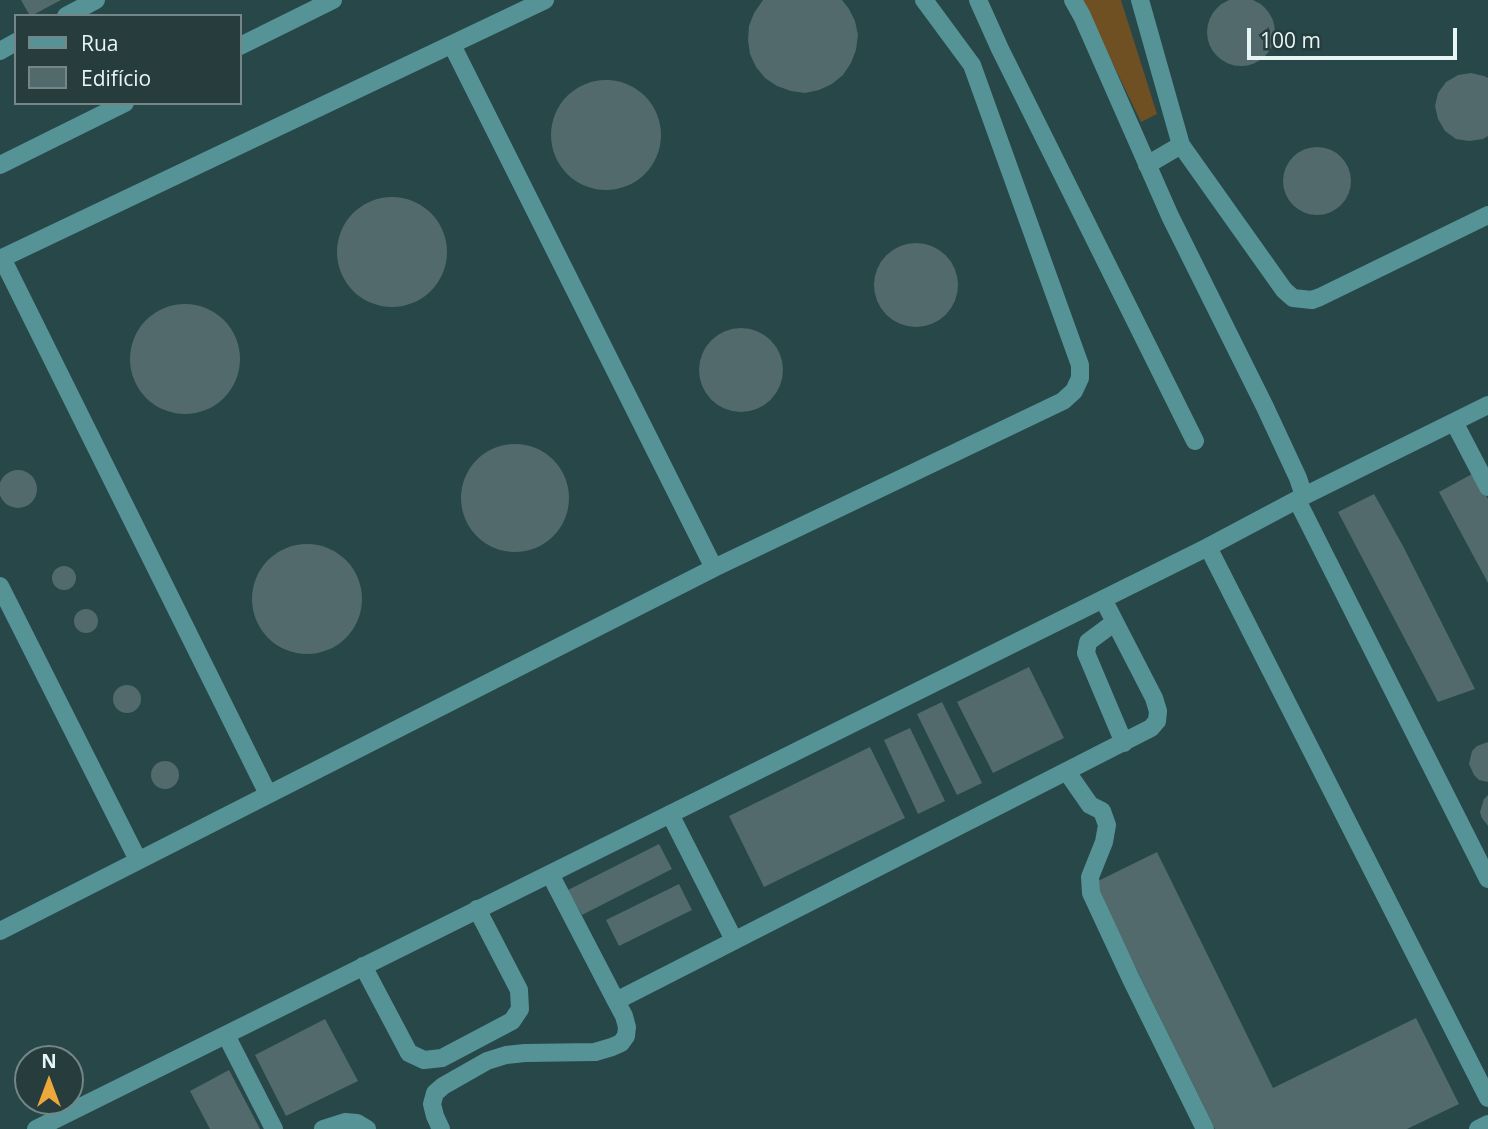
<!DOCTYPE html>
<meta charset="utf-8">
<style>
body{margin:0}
#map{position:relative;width:1488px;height:1129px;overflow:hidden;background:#263c3d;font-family:"Open Sans",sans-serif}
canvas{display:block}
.legend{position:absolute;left:14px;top:14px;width:228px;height:91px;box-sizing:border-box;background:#263c3d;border:2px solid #748687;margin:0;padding:9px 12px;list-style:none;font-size:21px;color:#e8f5f5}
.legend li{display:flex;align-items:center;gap:14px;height:35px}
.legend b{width:35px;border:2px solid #748687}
.north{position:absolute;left:14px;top:1045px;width:70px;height:70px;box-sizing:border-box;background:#263c3d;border:2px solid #748687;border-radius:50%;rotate:0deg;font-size:19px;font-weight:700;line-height:28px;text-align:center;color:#e8f5f5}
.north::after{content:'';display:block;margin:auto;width:24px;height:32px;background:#eda83c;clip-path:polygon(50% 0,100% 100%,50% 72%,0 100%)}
.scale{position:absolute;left:1247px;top:28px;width:210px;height:32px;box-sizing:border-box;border:4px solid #e8f5f5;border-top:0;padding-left:9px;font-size:21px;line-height:24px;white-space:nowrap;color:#e8f5f5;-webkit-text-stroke:5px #263c3d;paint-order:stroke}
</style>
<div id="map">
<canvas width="1488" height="1129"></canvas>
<ul class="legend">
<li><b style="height:9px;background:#569397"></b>Rua</li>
<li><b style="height:19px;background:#526a6b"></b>Edifício</li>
</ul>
<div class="north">N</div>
<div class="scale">100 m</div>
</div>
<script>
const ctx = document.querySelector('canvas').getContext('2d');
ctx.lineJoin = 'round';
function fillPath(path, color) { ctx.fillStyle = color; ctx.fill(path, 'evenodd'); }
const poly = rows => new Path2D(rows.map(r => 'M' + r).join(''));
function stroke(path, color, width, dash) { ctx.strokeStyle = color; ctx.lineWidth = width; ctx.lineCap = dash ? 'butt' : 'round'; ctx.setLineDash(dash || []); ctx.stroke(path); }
const built = poly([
 [0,0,1488,0,1488,1129,0,1129],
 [16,16,240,16,240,103,16,103],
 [28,1059,70,1059,70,1101,28,1101]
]);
const green = poly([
 [1082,0,1121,0,1157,114,1141,122]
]);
const building = poly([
 '1207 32a34 34 0 1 1 68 0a34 34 0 1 1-68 0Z',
 [21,0,61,0,31,16,30,16],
 [763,0,842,0,849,9,855,21,858,35,856,50,851,63,843,75,832,84,819,90,805,93,791,91,777,86,765,78,756,67,750,54,748,40,749,26,754,13],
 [1471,73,1484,76,1488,78,1488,136,1483,139,1469,141,1456,139,1445,131,1438,119,1435,106,1438,93,1446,82,1458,75],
 '551 135a55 55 0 1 1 110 0a55 55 0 1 1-110 0Z',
 '1283 181a34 34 0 1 1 68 0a34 34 0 1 1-68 0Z',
 '337 252a55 55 0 1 1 110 0a55 55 0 1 1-110 0Z',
 '874 285a42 42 0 1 1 84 0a42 42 0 1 1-84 0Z',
 '130 359a55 55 0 1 1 110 0a55 55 0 1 1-110 0Z',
 '699 370a42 42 0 1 1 84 0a42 42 0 1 1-84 0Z',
 '461 498a54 54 0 1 1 108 0a54 54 0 1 1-108 0Z',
 '-1 489a19 19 0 1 1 38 0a19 19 0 1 1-38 0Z',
 [1474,473,1488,499,1488,583,1439,492],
 [1374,494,1403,546,1475,689,1438,702,1338,512],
 '252 599a55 55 0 1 1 110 0a55 55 0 1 1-110 0Z',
 '52 578a12 12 0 1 1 24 0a12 12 0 1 1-24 0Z',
 '74 621a12 12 0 1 1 24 0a12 12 0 1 1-24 0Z',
 [1029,667,1064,738,993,773,957,702],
 '113 699a14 14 0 1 1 28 0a14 14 0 1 1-28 0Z',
 [942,702,982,783,957,795,917,714],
 [910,728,945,801,918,814,884,740],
 [1488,742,1488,782,1479,780,1474,775,1469,764,1472,751,1477,746],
 [870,747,905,818,764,887,729,816],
 '151 775a14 14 0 1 1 28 0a14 14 0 1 1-28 0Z',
 [1488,795,1488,826,1482,818,1480,812,1484,799],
 [659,844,672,869,582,915,568,890],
 [1157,852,1273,1088,1416,1018,1459,1104,1407,1129,1215,1129,1094,883],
 [679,884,692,910,619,946,606,920],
 [325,1019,358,1081,286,1116,255,1055],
 [229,1070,260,1129,210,1129,190,1091]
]);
const minor = poly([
 [978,0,1000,49,1195,441],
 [1073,0,1082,16,1170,216,1265,407,1298,478,1304,496],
 [1140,0,1181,145,1284,290,1293,298,1312,300,1320,297,1488,215],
 [66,16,96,0],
 [452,45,714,568],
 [240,46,333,0],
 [0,51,16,42],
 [0,165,125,103],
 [1147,165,1181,145],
 [2,258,268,794],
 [0,259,545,0],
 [1454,422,1488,487],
 [1297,500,1488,879],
 [1208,547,1488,1098],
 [0,586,138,860],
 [1115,622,1088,642,1086,653,1124,743],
 [1067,772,1090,805,1102,811,1107,825,1104,842,1090,877,1091,893,1131,979,1205,1129],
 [670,814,734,940],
 [550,874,616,1001,1151,728,1157,721,1158,711,1154,698,1103,599],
 [0,931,714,568,1063,401,1074,391,1080,378,1080,365,972,65,924,0],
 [363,966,409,1053,424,1060,442,1058,512,1021,520,1009,519,990,477,909],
 [226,1035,274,1129],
 [36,1129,1208,547,1304,496,1488,405],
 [323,1129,345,1122,357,1123,367,1129],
 [441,1129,435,1116,432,1104,435,1093,443,1086,487,1061,506,1055,525,1053,595,1052,612,1047,621,1043,626,1036,627,1027,624,1016,616,1001],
 [1478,1129,1488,1124]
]);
fillPath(built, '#274749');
fillPath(green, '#6f5022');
fillPath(building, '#526a6b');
stroke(minor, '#569397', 18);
</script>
